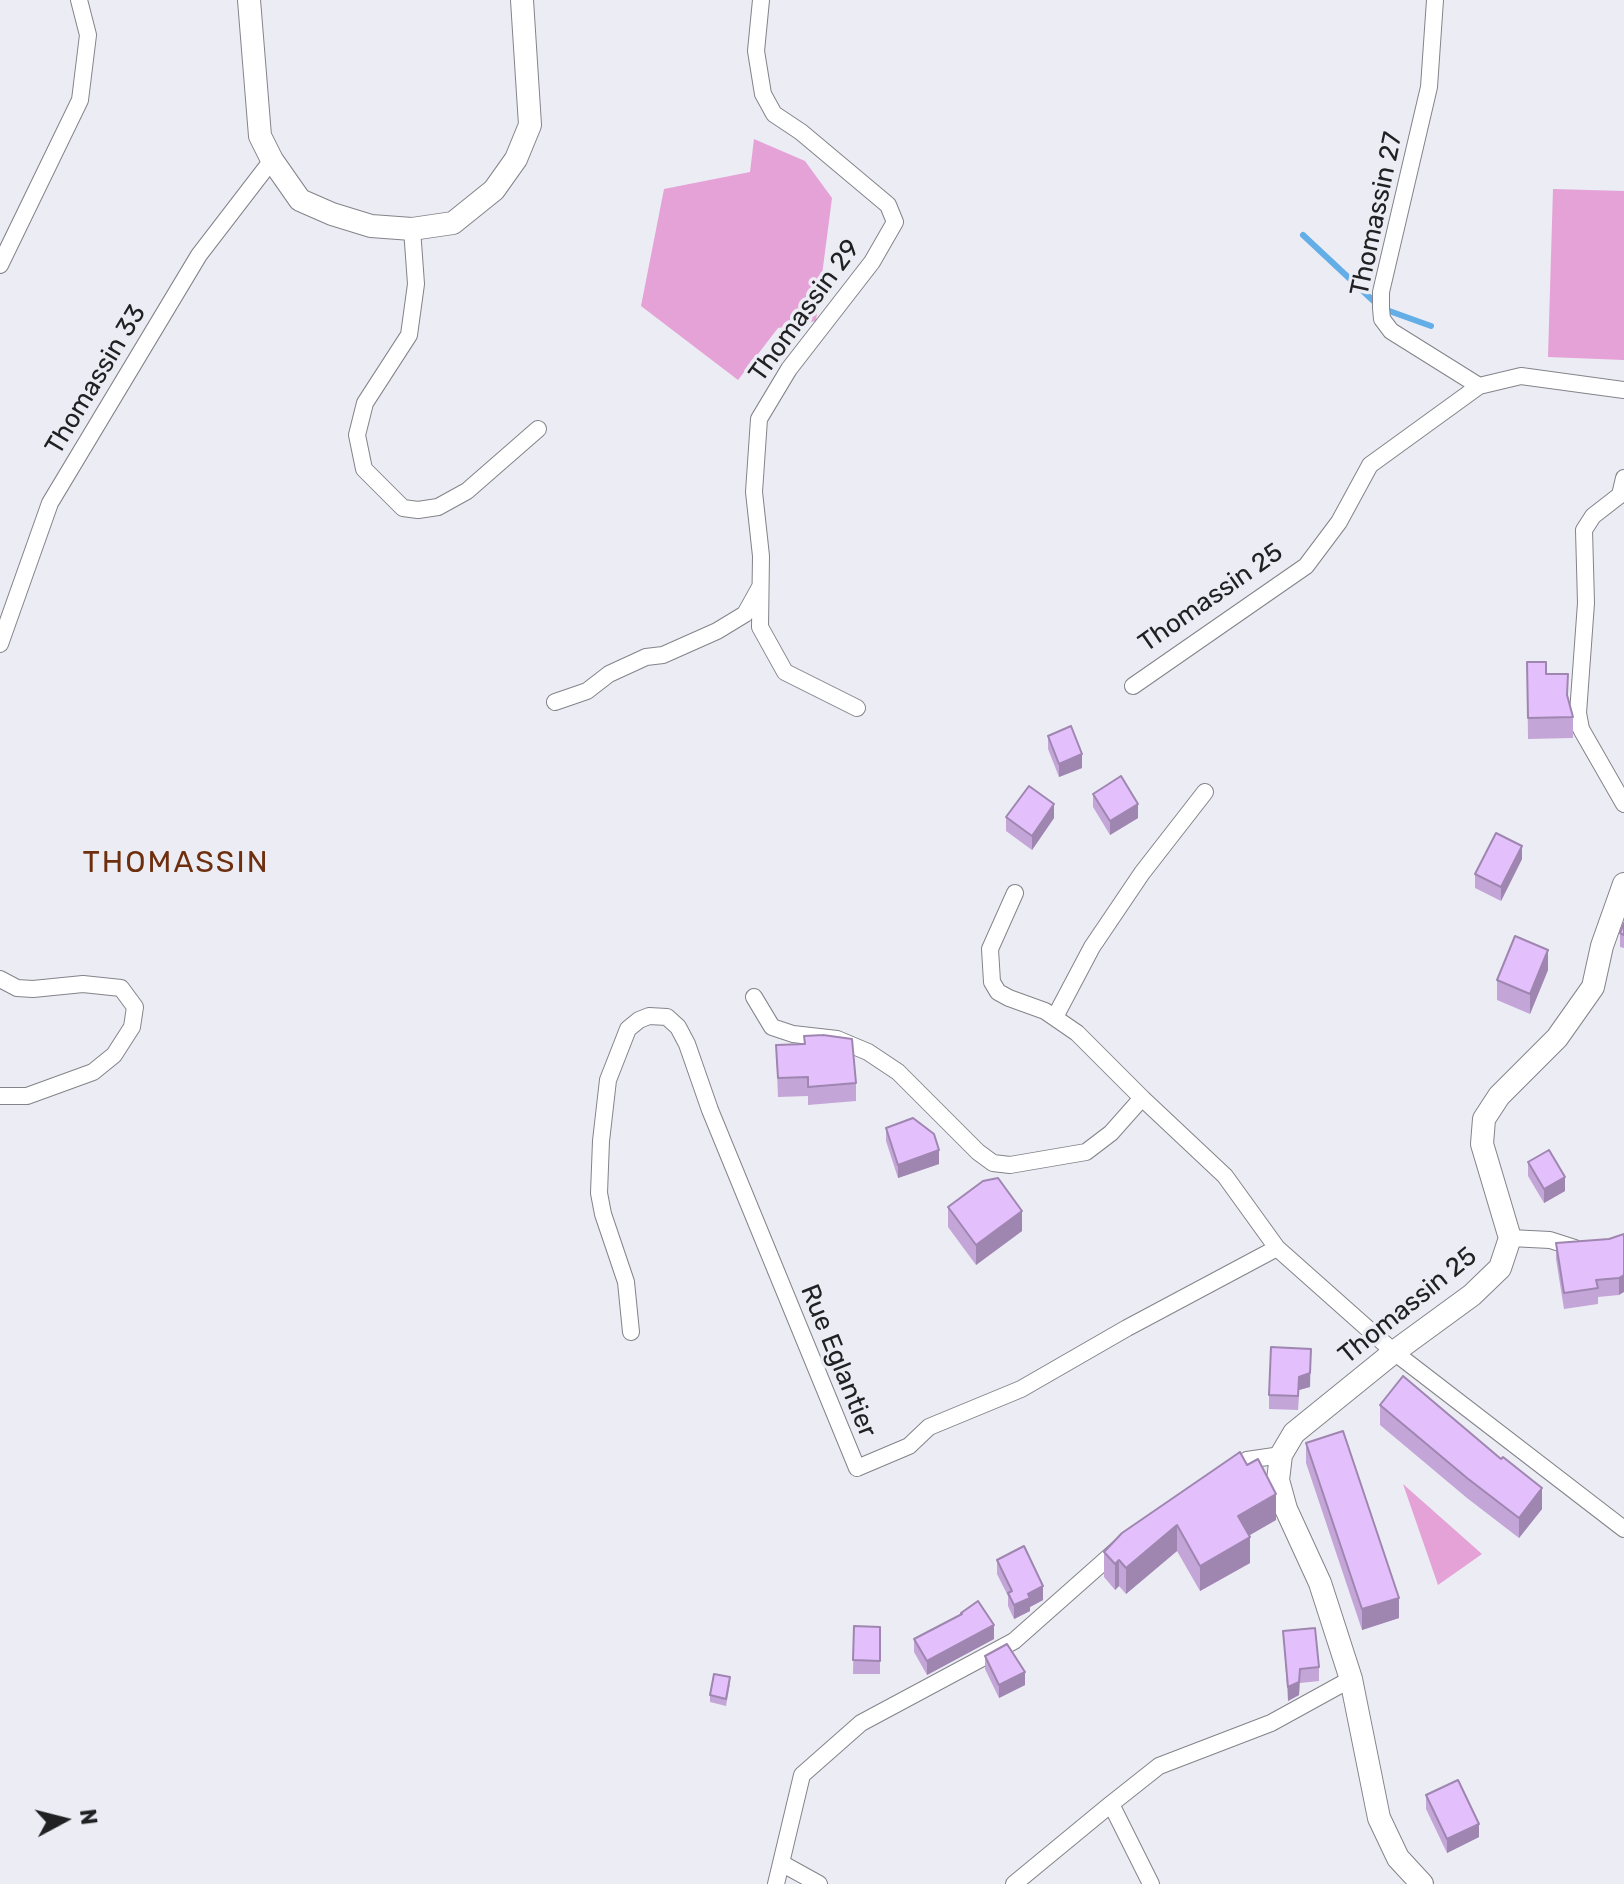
<!DOCTYPE html>
<style>
body{margin:0}
#map{position:relative;width:1624px;height:1884px;overflow:hidden;background:#ececf4;font-family:Rubik,sans-serif}
canvas{display:block}
.north{position:absolute;left:24px;top:1780px;width:80px;height:80px;-webkit-text-stroke:6px #ececf4;paint-order:stroke;rotate:83deg;font-size:22px;font-weight:700;line-height:32px;text-align:center;color:#212023}
.north::after{content:'';display:block;margin:auto;width:28px;height:36px;background:#212023;clip-path:polygon(50% 0,100% 100%,50% 72%,0 100%)}
</style>
<div id="map">
<canvas width="1624" height="1884"></canvas>
<div class="north">N</div>
</div>
<script>
const ctx = document.querySelector('canvas').getContext('2d');
ctx.lineJoin = 'round';
function fillPath(path, color) { ctx.fillStyle = color; ctx.fill(path, 'evenodd'); }
const poly = rows => new Path2D(rows.map(r => 'M' + r).join(''));
function stroke(path, color, width, dash) { ctx.strokeStyle = color; ctx.lineWidth = width; ctx.lineCap = dash ? 'butt' : 'round'; ctx.setLineDash(dash || []); ctx.stroke(path); }
function write(font, color, halo, rows, align = 'center') {
  ctx.font = font + ' Rubik,sans-serif'; ctx.lineWidth = 7; ctx.setLineDash([]); ctx.textBaseline = 'middle'; ctx.strokeStyle = halo; ctx.fillStyle = color; for (const [text, x, y, turn = 0] of rows) {
    ctx.save(); ctx.translate(x, y); ctx.rotate((+turn || 0) * Math.PI / 180); ctx.textAlign = isNaN(turn) ? turn : align; if (halo) ctx.strokeText(text, 0, 0); ctx.fillText(text, 0, 0); ctx.restore();
  }
}
const green = poly([
 [754,139,805,161,832,198,816,321,778,328,738,380,641,306,664,189,750,172],
 [1553,189,1624,191,1624,360,1548,357],
 [1403,1484,1482,1554,1438,1585]
]);
const stream = poly([
 [1303,235,1381,308,1431,326]
]);
const street = poly([
 [761,0,756,51,763,94,774,114,801,132,888,205,895,222,872,262,789,369,759,419,754,492,761,556,760,627,785,672,857,708],
 [1435,0,1429,87,1381,292,1381,308,1382,319,1391,331,1479,386],
 [412,229,416,284,409,335,365,403,357,435,364,469,403,508,418,510,438,507,467,491,538,429],
 [0,265,80,100,88,35,79,0],
 [1624,478,1620,495,1593,516,1584,530,1586,603,1578,713,1581,729,1624,804],
 [0,644,50,503,199,255,272,160],
 [1133,686,1306,566,1339,522,1370,465,1479,386,1521,376,1624,390],
 [555,702,587,691,609,674,646,657,663,655,717,631,745,614,760,587],
 [1015,893,990,949,992,982,998,992,1009,998,1045,1011,1077,1033,1142,1098],
 [0,979,17,988,33,989,83,984,121,988,135,1007,132,1027,114,1055,93,1072,27,1096,0,1096],
 [754,997,772,1027,793,1034,837,1039,868,1052,898,1072,978,1152,993,1163,1010,1165,1086,1152,1111,1133,1142,1098,1225,1176,1277,1248],
 [1055,1017,1092,947,1142,873,1205,792],
 [1510,1238,1550,1240,1575,1248],
 [631,1332,626,1282,603,1214,599,1193,601,1141,608,1080,628,1029,639,1020,649,1016,667,1017,678,1027,687,1044,710,1110,857,1468,909,1446,929,1427,1021,1389,1127,1328,1277,1248,1394,1352,1624,1529],
 [1227,1474,1247,1460,1281,1455],
 [781,1863,819,1884],
 [776,1884,802,1775,861,1723,1014,1641,1119,1548],
 [1014,1884,1111,1804],
 [1151,1884,1111,1804,1159,1766,1271,1723,1351,1679]
]);
const secondary = poly([
 [249,0,260,136,272,160,300,200,332,214,371,226,412,229,453,223,494,190,516,159,530,125,522,0],
 [1422,1884,1398,1858,1379,1818,1351,1679,1320,1583,1286,1509,1278,1480,1281,1455,1294,1433,1394,1352,1472,1295,1500,1268,1510,1238,1482,1144,1484,1119,1499,1096,1557,1038,1593,987,1602,946,1624,884]
]);
const wall = poly([
 [1527,662,1546,674,1568,698,1573,717,1573,738,1528,739],
 [1048,736,1082,768,1059,777,1048,749],
 [1093,794,1138,818,1110,835,1093,807],
 [1006,817,1054,818,1032,850,1006,831],
 [1522,859,1501,901,1475,888,1475,874],
 [1624,923,1624,948,1620,947,1620,933],
 [1548,970,1530,1014,1497,1000,1497,980],
 [776,1045,856,1083,856,1101,808,1105,808,1096,778,1097],
 [886,1128,939,1164,898,1178,886,1141],
 [1528,1162,1565,1191,1544,1203,1528,1176],
 [948,1207,1022,1231,976,1265,948,1227],
 [1624,1234,1619,1295,1598,1297,1598,1304,1564,1309,1556,1259,1556,1243,1609,1239],
 [1310,1387,1299,1390,1298,1410,1269,1409,1269,1395],
 [1380,1405,1542,1509,1519,1538,1467,1498,1380,1425],
 [1306,1443,1399,1618,1362,1630,1306,1463],
 [1240,1452,1276,1520,1249,1535,1250,1563,1200,1591,1177,1551,1126,1594,1119,1586,1115,1590,1104,1577,1104,1552],
 [997,1560,1043,1600,1030,1607,1030,1611,1014,1619,1008,1606,1008,1596,997,1574],
 [961,1613,994,1639,927,1675,914,1652,914,1639,961,1615],
 [854,1626,880,1627,880,1674,853,1674],
 [1283,1631,1319,1667,1319,1681,1300,1683,1299,1695,1288,1701],
 [985,1656,1025,1685,999,1698,985,1669],
 [730,1684,726,1706,710,1702,710,1695],
 [1426,1795,1479,1837,1447,1853,1426,1809]
]);
const shadedWall = poly([
 [1082,754,1082,768,1059,777,1059,764],
 [1054,804,1054,818,1032,850,1032,836],
 [1138,804,1138,818,1110,835,1110,821],
 [1522,846,1522,859,1501,901,1501,887],
 [1548,950,1548,970,1530,1014,1530,994],
 [939,1150,939,1164,898,1178,898,1165],
 [1565,1177,1565,1191,1544,1203,1544,1189],
 [1022,1211,1022,1231,976,1265,976,1245],
 [1624,1275,1624,1292,1619,1295,1619,1278],
 [1311,1349,1310,1387,1299,1390,1298,1410,1299,1377],
 [1542,1488,1542,1509,1519,1538,1519,1518],
 [1276,1494,1276,1520,1238,1542,1238,1516],
 [1177,1525,1177,1551,1126,1594,1126,1568],
 [1250,1537,1250,1563,1200,1591,1200,1566],
 [1119,1560,1119,1586,1115,1590,1115,1564],
 [1043,1586,1043,1600,1030,1607,1030,1611,1014,1619,1014,1605,1028,1594],
 [1399,1598,1399,1618,1362,1630,1362,1609],
 [994,1625,994,1639,927,1675,927,1661],
 [1300,1669,1299,1695,1288,1701,1288,1687],
 [1025,1672,1025,1685,999,1698,999,1685],
 [1479,1824,1479,1837,1447,1853,1447,1839]
]);
const building = poly([
 [1527,662,1546,662,1546,674,1568,674,1567,695,1573,717,1528,718,1527,662],
 [1071,726,1082,754,1059,764,1048,736,1071,726],
 [1121,776,1138,804,1110,821,1093,794,1121,776],
 [1029,786,1054,804,1032,836,1006,817,1029,786],
 [1496,833,1522,846,1501,887,1475,874,1496,833],
 [1624,923,1624,935,1620,933,1624,923],
 [1515,936,1548,950,1530,994,1497,980,1515,936],
 [823,1035,852,1039,856,1083,808,1087,808,1077,778,1078,776,1045,805,1044,804,1036,823,1035],
 [913,1118,934,1134,939,1150,898,1165,886,1128,913,1118],
 [1549,1150,1565,1177,1544,1189,1528,1162,1549,1150],
 [998,1178,1022,1211,976,1245,948,1207,983,1181,998,1178],
 [1624,1234,1624,1275,1619,1278,1596,1280,1598,1288,1564,1293,1556,1243,1609,1239,1624,1234],
 [1271,1347,1311,1349,1310,1373,1299,1377,1298,1396,1269,1395,1271,1347],
 [1403,1376,1501,1459,1503,1457,1542,1488,1519,1518,1467,1478,1380,1405,1403,1376],
 [1343,1431,1399,1598,1362,1609,1306,1443,1343,1431],
 [1240,1452,1247,1465,1258,1459,1276,1494,1238,1516,1250,1537,1200,1566,1177,1525,1126,1568,1119,1560,1115,1564,1104,1552,1122,1533,1240,1452],
 [1024,1546,1043,1586,1028,1594,1030,1598,1014,1605,1008,1593,1012,1591,997,1560,1024,1546],
 [978,1601,994,1625,927,1661,914,1639,962,1614,961,1613,978,1601],
 [854,1626,880,1627,880,1661,853,1660,854,1626],
 [1315,1628,1319,1667,1300,1669,1299,1682,1288,1687,1283,1631,1315,1628],
 [1007,1644,1025,1672,999,1685,985,1656,1007,1644],
 [714,1674,730,1677,726,1699,710,1695,714,1674],
 [1458,1780,1479,1824,1447,1839,1426,1795,1458,1780]
]);
const streetNames = [
 ["Thomassin 27",1377,214,-78],
 ["Thomassin 29",805,311,-54],
 ["Thomassin 33",96,380,-59],
 ["Thomassin 25",1211,598,-35],
 ["Thomassin 25",1408,1306,-39],
 ["Rue Eglantier",838,1361,68]
];
const quarterNames = [
 ["THOMASSIN",176,863]
];
fillPath(green, '#e4a2d6');
stroke(stream, '#63aee6', 6);
stroke(street, '#83838a', 18);
stroke(secondary, '#83838a', 24);
stroke(street, '#fff', 16);
stroke(secondary, '#fff', 22);
fillPath(wall, '#c3a5d8');
fillPath(shadedWall, '#9f86b0');
fillPath(building, '#e3c0fb');
stroke(building, '#9f86b0', 2);
write('26px', '#212023', '#ececf4', streetNames);
ctx.letterSpacing = '2px';
write('30px', '#6e2f0f', '#ececf4', quarterNames);
ctx.letterSpacing = '0px';
</script>
